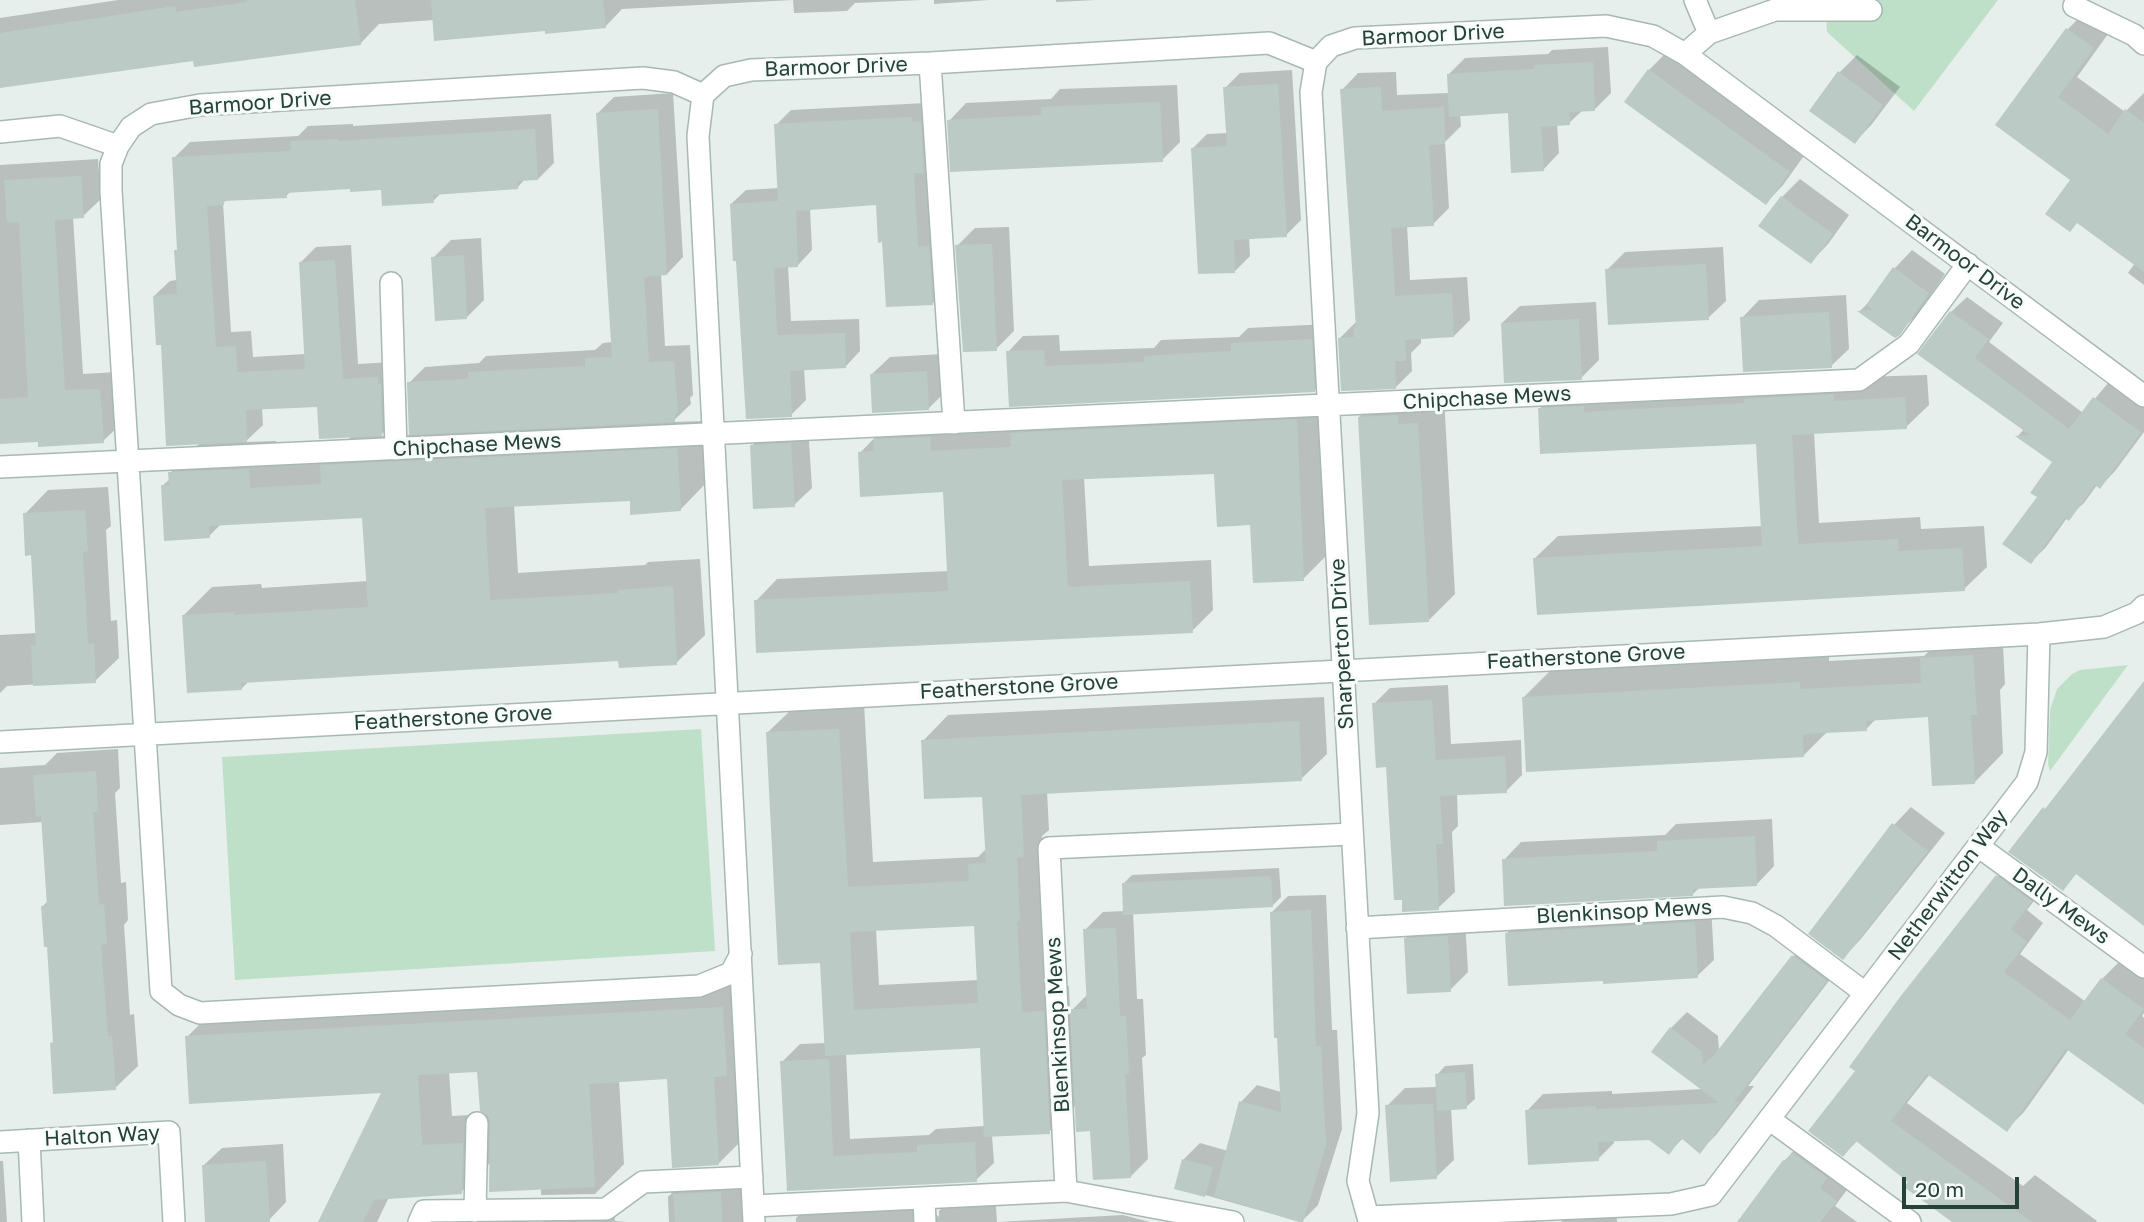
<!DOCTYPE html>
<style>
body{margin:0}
#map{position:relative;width:2144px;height:1222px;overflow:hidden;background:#e6efeb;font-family:"Golos Text",sans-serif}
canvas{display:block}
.scale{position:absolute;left:1902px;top:1177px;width:117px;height:32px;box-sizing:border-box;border:4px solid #24423a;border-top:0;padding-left:9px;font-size:21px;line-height:24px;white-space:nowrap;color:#24423a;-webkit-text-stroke:5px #f7fbf9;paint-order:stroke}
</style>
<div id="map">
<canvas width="2144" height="1222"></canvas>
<div class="scale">20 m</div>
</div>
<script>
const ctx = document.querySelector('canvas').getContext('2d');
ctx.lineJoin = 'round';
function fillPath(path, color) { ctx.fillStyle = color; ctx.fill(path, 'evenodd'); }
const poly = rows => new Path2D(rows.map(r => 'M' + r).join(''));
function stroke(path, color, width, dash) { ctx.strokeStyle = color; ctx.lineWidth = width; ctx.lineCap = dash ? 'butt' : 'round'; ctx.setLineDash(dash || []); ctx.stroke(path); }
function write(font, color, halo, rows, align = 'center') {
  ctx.font = font + ' "Golos Text",sans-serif'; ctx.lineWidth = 6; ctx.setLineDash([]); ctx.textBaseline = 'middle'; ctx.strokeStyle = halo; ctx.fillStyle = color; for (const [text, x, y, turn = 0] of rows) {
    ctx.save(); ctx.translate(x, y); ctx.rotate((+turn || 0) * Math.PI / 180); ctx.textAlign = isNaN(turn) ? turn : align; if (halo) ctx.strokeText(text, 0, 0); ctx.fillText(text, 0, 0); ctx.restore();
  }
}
const green = poly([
 [1825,0,1998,0,1914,111,1827,32],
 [2128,665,2050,771,2048,764,2050,710,2057,689,2072,674,2080,670],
 [701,729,715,951,235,980,222,757]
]);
const shadow = poly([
 [118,0,921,0,855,3,847,11,794,13,793,0,622,9,605,27,546,29,434,20,379,24,360,44,194,59,0,86,0,18],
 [934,0,989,0,934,4],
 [1056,0,1096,0,1056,2],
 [2088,9,2113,27,2077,77,2125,112,2144,93,2144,285,2128,273,2135,263,2072,179,1998,125,2068,29],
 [1608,47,1611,93,1595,109,1583,110,1569,123,1557,124,1559,153,1543,170,1510,112,1460,114,1461,126,1445,142,1449,208,1433,224,1407,225,1410,280,1467,277,1470,320,1454,336,1421,337,1421,343,1411,353,1412,371,1396,387,1340,338,1356,322,1342,90,1358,73,1396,72,1397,95,1449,93,1449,74,1465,58,1548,54,1552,50],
 [1667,52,1806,153,1783,185,1766,203,1626,102,1649,70],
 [1857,55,1900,87,1872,124,1855,142,1839,73],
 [1292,70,1301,220,1286,235,1249,237,1250,256,1235,271,1192,149,1207,134,1228,133,1225,88,1240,73],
 [1177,85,1180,142,1162,160,949,121,966,103,1051,99,1060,89],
 [673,93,683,257,667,274,661,274,665,346,690,345,693,395,690,398,691,404,672,422,704,421,708,481,680,510,631,499,514,505,518,573,645,565,648,562,700,559,705,635,676,663,620,659,249,681,241,689,184,615,212,587,261,584,262,588,368,581,364,516,221,524,209,536,162,486,170,479,170,473,200,443,162,343,154,296,170,281,177,280,176,251,179,248,174,158,190,142,298,136,308,126,353,124,353,126,551,114,554,163,538,179,525,179,517,188,441,193,433,201,383,188,352,187,291,191,286,196,228,199,223,203,231,332,251,331,253,357,306,354,300,263,316,247,351,245,358,364,393,362,398,418,380,436,410,435,409,383,425,367,479,363,486,356,595,350,603,343,613,342,598,113,614,97],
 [318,405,352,436,330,457,277,460,276,441,245,442,263,425,262,408],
 [926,103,947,289,932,304,884,241,877,203,810,208,812,250,798,265,788,266,791,321,859,319,860,351,846,366,804,369,806,400,791,415,738,259,731,204,746,190,779,188,776,125,791,110],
 [98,159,101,199,83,216,73,217,83,374,117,372,121,424,103,441,40,440,0,442,0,165],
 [1800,179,1849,215,1828,244,1811,262,1761,226,1782,197],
 [1009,227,1014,331,996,349,957,246,975,228],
 [481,238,484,300,467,317,433,258,451,240],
 [1723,247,1726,301,1708,318,1607,270,1625,252],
 [1912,250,1945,274,1917,315,1895,336,1860,311,1874,297,1895,268],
 [1846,295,1849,349,1831,366,1742,318,1759,300],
 [1967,297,2003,323,1989,342,2083,413,2109,382,2144,407,2144,432,2115,471,2100,487,2097,485,2084,503,2067,518,2046,547,2031,562,2039,497,2055,462,2018,436,2024,429,1919,354,1951,312],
 [1596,302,1599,360,1581,378,1502,323,1520,306],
 [1327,324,1330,375,1314,391,1010,405,1008,352,1023,336,1059,335,1060,351,1154,348,1161,340,1239,337,1248,328],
 [944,354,946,391,928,409,872,374,890,357],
 [1927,375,1929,405,1906,427,1814,432,1819,523,1920,517,1921,529,1984,526,1987,567,1964,589,1535,558,1558,536,1762,526,1758,442,1539,409,1562,386],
 [1423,389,1424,398,1444,397,1455,594,1429,620,1359,417,1385,391],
 [1318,399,1325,557,1303,579,1252,523,1216,472,1084,477,1089,566,1211,560,1213,610,1192,631,756,601,777,579,949,571,944,490,860,453,881,431],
 [808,426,812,488,794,505,752,446,769,428],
 [108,487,111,526,106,530,111,621,117,620,119,658,95,681,7,686,0,693,0,635,37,633,32,553,25,514,48,490],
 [2002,627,2005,684,2000,690,2003,753,1974,783,1929,716,1877,718,1866,729,1828,731,1803,756,1523,698,1553,668,1829,654,1829,661,1924,656,1951,630],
 [1448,685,1451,744,1521,740,1522,775,1506,791,1457,794,1458,826,1452,832,1455,892,1438,908,1387,765,1374,704,1390,688],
 [1324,697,1327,754,1301,779,1047,792,1049,830,1042,836,1047,987,1069,986,1070,1012,1088,994,1085,930,1103,912,1125,911,1123,884,1132,875,1279,868,1281,897,1272,906,1133,912,1137,999,1143,999,1146,1055,1142,1058,1148,1159,1130,1177,1092,1129,1077,1104,1049,1132,992,1135,994,1163,976,1180,789,1189,782,1062,800,1044,826,1043,821,961,767,733,793,708,864,704,873,862,978,857,987,848,984,795,923,741,948,715],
 [976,924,979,980,879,985,876,929],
 [981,1046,985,1126,936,1129,929,1135,850,1139,846,1053],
 [118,749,120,788,115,793,121,883,126,882,128,920,124,925,130,1015,134,1014,138,1066,115,1088,55,1040,49,946,43,906,48,901,43,822,0,825,0,768,45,765,57,753],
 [1911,807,1945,833,1860,940,1843,958,1894,825],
 [1772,819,1774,866,1757,884,1700,887,1693,894,1504,860,1521,842,1665,835,1676,824],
 [2015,859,2048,883,2027,910,2043,923,2020,954,2086,1002,2102,979,2120,961,2144,979,2144,1013,2142,1016,2144,1018,2144,1103,2069,1049,2024,1112,2007,1129,1930,1074,1907,1103,2023,1186,2035,1175,2097,1221,2096,1222,1955,1222,1910,1181,1858,1140,1843,1155,1857,1070,1997,877],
 [1326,895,1332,1030,1337,1030,1342,1129,1318,1205,1301,1222,1177,1187,1184,1159,1200,1143,1228,1151,1241,1102,1257,1085,1281,1092,1271,913,1288,896],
 [1711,906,1714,960,1697,976,1604,979,1507,933,1524,917],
 [1465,919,1468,972,1450,990,1405,939,1423,921],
 [1810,940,1842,964,1748,1086,1754,1086,1716,1135,1700,1151,1683,1138,1669,1153,1649,1138,1614,1140,1614,1143,1598,1159,1527,1111,1543,1094,1612,1091,1612,1094,1703,1089,1671,1028,1687,1012,1718,1036,1719,1051,1794,956],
 [752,978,756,1045,744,1057,748,1134,718,1164,668,1078,619,1080,624,1164,595,1194,541,1195,541,1188,491,1162,461,1192,389,1197,377,1222,320,1222,384,1091,187,1037,217,1007],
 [479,1070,488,1114,452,1116,449,1072],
 [1473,1064,1475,1099,1466,1107,1451,1108,1454,1160,1436,1177,1387,1106,1405,1088,1437,1087,1437,1075,1445,1066],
 [283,1144,286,1202,269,1220,207,1222,204,1165,222,1148],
 [1801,1144,1852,1183,1835,1206,1857,1222,1739,1222,1784,1161],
 [0,1161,3,1161,7,1222,0,1222],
 [742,1178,744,1222,669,1222,668,1197,684,1181],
 [995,1191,997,1222,1123,1215,1150,1222,796,1222,796,1218,814,1200,929,1195,931,1210,939,1217,939,1211,957,1193],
 [614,1205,615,1221,626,1222,543,1222,560,1206],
 [1616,1211,1617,1222,1561,1222,1570,1213]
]);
const building = poly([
 [247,0,355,0,361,45,194,67,193,61,0,88,0,33,175,6,176,12,247,2],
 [431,0,603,0,606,28,545,34,545,31,434,41],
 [2066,28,2094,48,2058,97,2108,134,2125,109,2144,123,2144,272,2077,223,2070,232,2045,214,2070,180,1995,125],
 [1593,62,1595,111,1569,112,1570,125,1541,127,1544,171,1511,173,1508,113,1449,117,1447,74,1534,69,1534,65],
 [1648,69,1790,172,1766,205,1624,102],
 [1838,71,1883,105,1855,144,1809,111],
 [1278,84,1287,237,1234,240,1235,273,1198,274,1191,148,1227,146,1223,87],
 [1381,87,1382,111,1444,107,1445,144,1429,145,1434,226,1391,228,1395,296,1452,293,1454,337,1405,340,1406,361,1395,361,1396,389,1341,391,1338,338,1354,337,1353,327,1356,327,1340,89],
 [1160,102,1163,162,950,172,947,120,1041,115,1041,107],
 [658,109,667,275,644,277,649,362,674,361,678,413,675,414,675,422,409,435,407,382,468,379,468,372,585,366,585,358,612,357,596,113],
 [912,117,912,122,921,121,924,173,914,173,918,247,929,246,933,305,886,307,882,242,878,243,876,205,796,211,798,267,774,268,777,335,845,333,846,368,790,371,792,417,746,419,736,261,733,261,730,204,778,201,774,124],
 [535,129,538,180,517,181,518,189,433,195,434,203,382,206,381,190,350,192,350,189,286,193,287,198,224,201,224,205,207,206,216,347,236,346,237,372,305,369,299,262,335,260,343,379,378,377,378,384,381,384,382,436,319,439,317,407,246,410,247,442,166,446,161,345,156,345,153,296,177,294,174,250,177,250,172,157,291,151,290,141,338,139,338,141],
 [81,176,84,218,55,220,55,228,65,390,100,389,104,443,38,447,38,442,0,444,0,399,28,397,19,222,7,222,4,180],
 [1781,196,1833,234,1811,264,1758,226],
 [992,244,997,351,963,352,955,245],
 [464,255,467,319,435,321,431,257],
 [1706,264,1709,320,1608,325,1605,269],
 [1893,267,1929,293,1900,335,1895,338,1857,311,1873,310,1866,305],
 [1950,311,1989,339,1975,358,2069,429,2093,397,2141,432,2100,489,2095,485,2069,521,2065,518,2031,564,2002,544,2037,497,2030,493,2052,462,2015,436,2030,435,1917,354],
 [1829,312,1832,368,1743,372,1740,317],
 [1579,319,1582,380,1504,383,1501,323],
 [1312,339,1315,392,1009,407,1006,351,1044,350,1045,366,1144,362,1144,356,1231,351,1231,343],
 [927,371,929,410,872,413,870,374],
 [1834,394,1834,401,1905,397,1907,429,1792,435,1798,544,1898,539,1899,551,1962,548,1965,591,1537,615,1533,558,1762,546,1756,444,1540,454,1538,408,1584,406,1584,412,1744,403,1744,399],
 [1398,415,1398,424,1418,423,1429,622,1369,625,1358,417],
 [1297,419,1304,581,1253,583,1250,525,1217,527,1214,474,1062,480,1068,587,1190,581,1193,633,756,653,754,600,948,591,943,492,860,497,858,452,874,451,873,439,930,437,931,451,1011,447,1010,433],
 [791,443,795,507,753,509,750,445],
 [677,448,681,511,630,515,630,501,485,508,490,600,618,593,618,590,673,586,677,665,619,668,618,661,241,683,242,690,187,693,182,615,234,612,234,615,368,607,362,518,209,526,210,538,164,541,161,485,169,485,168,472,249,469,250,488,321,484,320,465],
 [85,510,88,551,83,552,88,644,94,643,96,683,33,686,31,645,36,645,31,555,25,556,23,513],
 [1973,655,1977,715,1971,715,1975,784,1932,786,1928,717,1866,721,1867,731,1803,734,1804,757,1526,772,1522,697,1800,682,1800,689,1921,683,1920,658],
 [2144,681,2144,926,2076,874,2063,891,2008,852,2043,807,2045,809],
 [1432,700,1436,760,1505,756,1507,793,1440,796,1443,844,1436,844,1439,910,1402,912,1402,900,1394,900,1386,767,1376,768,1372,703],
 [1299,721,1302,781,1021,795,1024,857,1017,858,1020,921,1017,921,1022,1012,1044,1011,1050,1134,984,1137,980,1048,825,1056,820,963,778,965,766,732,839,729,848,887,969,881,968,864,986,863,982,797,924,799,921,740],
 [974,926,978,1003,854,1010,850,932],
 [96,771,98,812,93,812,99,905,104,904,107,944,101,945,108,1037,112,1036,116,1090,53,1094,50,1043,53,1042,47,947,44,947,41,906,47,906,41,816,36,817,33,775],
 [1892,823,1928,851,1843,960,1808,934],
 [1755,836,1757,886,1693,889,1693,896,1504,906,1502,859,1657,851,1657,841],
 [1996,875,2032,901,2011,929,2027,942,2004,972,2070,1020,2101,978,2144,1009,2125,1034,2144,1048,2144,1105,2066,1049,2007,1132,1927,1074,1891,1121,2032,1222,1952,1222,1904,1187,1908,1182,1856,1141,1843,1157,1808,1131,1855,1071,1849,1067,1900,997],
 [1271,876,1273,907,1123,915,1122,883],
 [1311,910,1316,1046,1321,1046,1326,1146,1303,1222,1299,1222,1214,1196,1239,1101,1281,1112,1277,1038,1274,1038,1270,912],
 [1695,922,1698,978,1603,984,1603,981,1508,986,1505,933],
 [1116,928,1120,1016,1126,1016,1129,1074,1125,1074,1131,1178,1093,1180,1090,1131,1076,1132,1070,1009,1087,1009,1083,929],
 [1448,936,1451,992,1407,994,1404,938],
 [1792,955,1827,981,1734,1102,1740,1101,1700,1154,1681,1138,1669,1155,1649,1140,1598,1142,1599,1161,1528,1165,1525,1110,1596,1106,1596,1109,1719,1103,1651,1052,1670,1027,1702,1052,1703,1066,1709,1058,1711,1059],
 [723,1007,727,1076,714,1077,719,1165,672,1168,667,1079,589,1084,595,1187,489,1192,490,1123,488,1116,480,1111,477,1072,418,1075,422,1145,463,1143,462,1194,374,1200,363,1222,318,1222,381,1093,189,1104,185,1036],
 [829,1059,833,1156,917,1152,917,1145,975,1142,977,1182,787,1191,780,1061],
 [1465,1072,1467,1109,1437,1111,1435,1074],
 [1433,1104,1437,1179,1390,1182,1385,1105],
 [1792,1152,1827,1178,1820,1188,1837,1201,1820,1222,1737,1222,1783,1160,1785,1162],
 [1182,1159,1213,1167,1205,1197,1174,1189],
 [266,1161,270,1222,205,1222,202,1165],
 [721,1192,722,1222,675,1222,673,1194]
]);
const minor = poly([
 [1695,0,1709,33],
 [2074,6,2134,35,2144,44],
 [1685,54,1709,33,1775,10,1871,10],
 [1316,62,1311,92,1368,1113,1358,1181,1368,1217],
 [1316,62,1331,46,1355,38,1606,26,1653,36,1685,54,2144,396],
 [930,63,954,423],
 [703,95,698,136,754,1222],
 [703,95,724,76,751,70,930,63,1269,43,1316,62],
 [0,132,60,126,118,146,131,127,151,114,200,105,643,78,674,82,703,95],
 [118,146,111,164,111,191,161,991,179,1005,200,1013,699,986,731,973,741,954],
 [391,283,396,449],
 [0,467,1859,380,1909,344,1968,264],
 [0,742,2039,634,2104,627,2137,613,2144,606],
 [1978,846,2144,967],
 [1357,928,1723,907,1752,913,1776,926,1865,993],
 [1769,1119,1910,1222],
 [29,1140,33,1222],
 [0,1142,169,1132,174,1222],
 [1066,1191,1233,1222],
 [924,1198,925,1222],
 [753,1206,1066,1191,1049,848,1352,834],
 [475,1211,477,1123],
 [1368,1217,1671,1204,1711,1195,2027,782,2036,752,2039,634],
 [419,1222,424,1211,606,1209,643,1182,752,1177]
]);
const streetNames = [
 ["Barmoor Drive",1433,35,-3],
 ["Barmoor Drive",836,67,-2],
 ["Barmoor Drive",260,103,-4],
 ["Barmoor Drive",1965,262,37],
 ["Chipchase Mews",1487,398,-3],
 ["Chipchase Mews",477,445,-3],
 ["Sharperton Drive",1342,644,-93],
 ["Featherstone Grove",1586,657,-3],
 ["Featherstone Grove",1019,687,-3],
 ["Featherstone Grove",453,718,-3],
 ["Netherwitton Way",1948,885,-53],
 ["Dally Mews",2061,906,36],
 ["Blenkinsop Mews",1624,912,-3],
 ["Blenkinsop Mews",1058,1025,-93],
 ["Halton Way",102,1136,-3]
];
fillPath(green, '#bfe0c8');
fillPath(shadow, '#0003');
fillPath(building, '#bbcac4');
stroke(minor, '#a8b8b2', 24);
stroke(minor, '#fff', 21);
write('21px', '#24423a', '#f7fbf9', streetNames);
</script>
